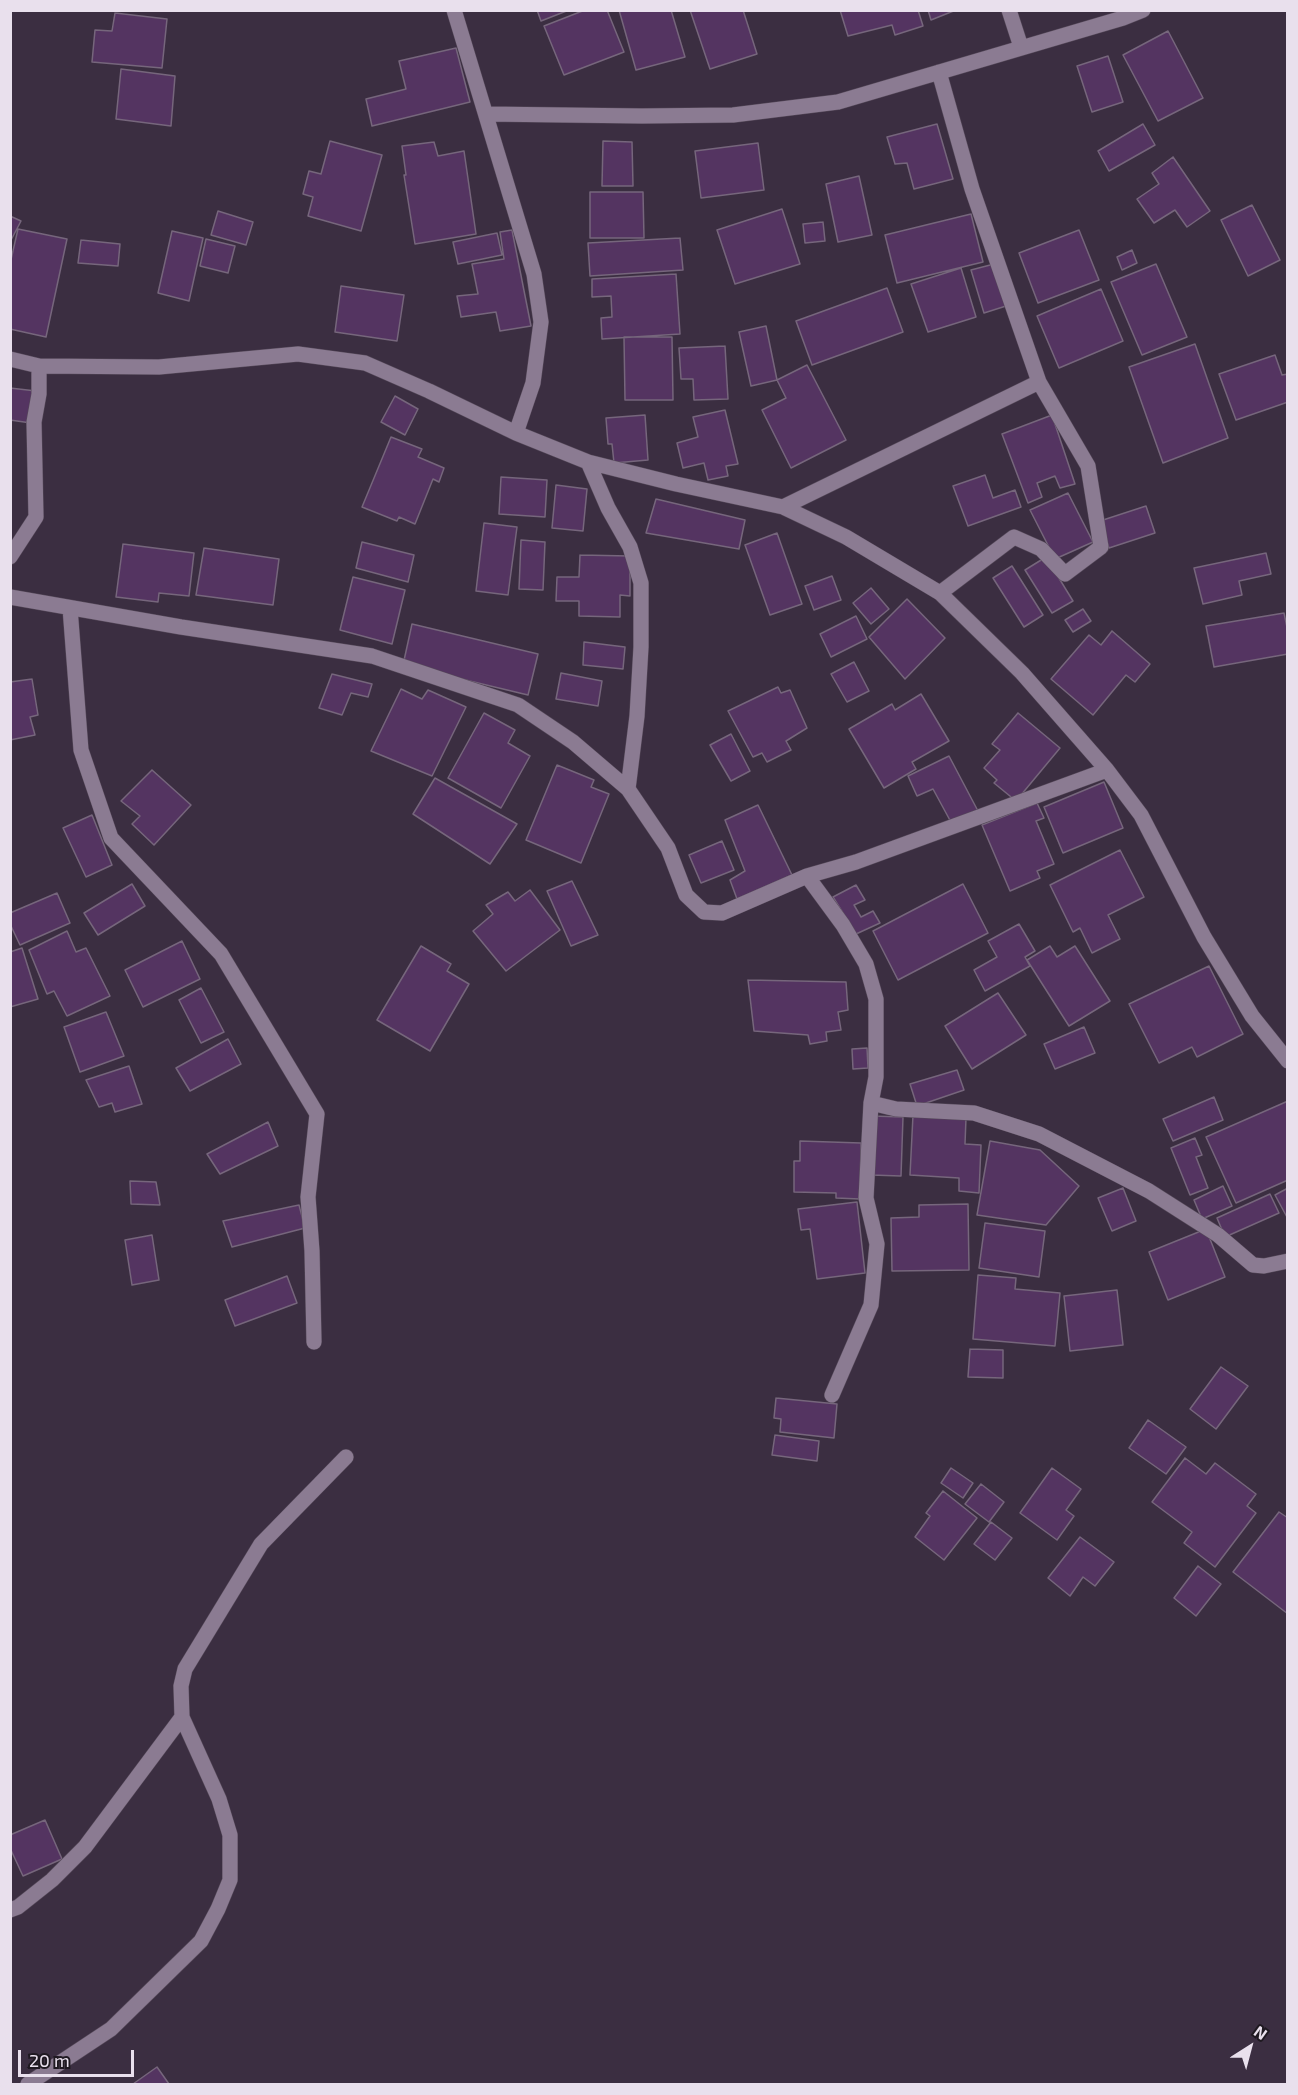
<!DOCTYPE html>
<style>
body{margin:0}
#map{position:relative;width:1298px;height:2095px;overflow:hidden;background:#3b2e41;font-family:"Exo 2",sans-serif}
canvas{display:block}
.frame{position:absolute;inset:0;border:12px solid #e9e0ed;pointer-events:none}
.north{position:absolute;left:1220px;top:2017px;width:60px;height:60px;-webkit-text-stroke:4px #1f1921;paint-order:stroke;rotate:36deg;font-size:16px;font-weight:700;line-height:24px;text-align:center;color:#e9e0ed}
.north::after{content:'';display:block;margin:auto;width:21px;height:27px;background:#e9e0ed;clip-path:polygon(50% 0,100% 100%,50% 72%,0 100%)}
.scale{position:absolute;left:18px;top:2050px;width:116px;height:27px;box-sizing:border-box;border:3px solid #e9e0ed;border-top:0;padding-left:8px;font-size:18px;line-height:21px;white-space:nowrap;color:#e9e0ed;-webkit-text-stroke:4px #1f1921;paint-order:stroke}
</style>
<div id="map">
<canvas width="1298" height="2095"></canvas>
<div class="frame"></div>
<div class="north">N</div>
<div class="scale">20 m</div>
</div>
<script>
const ctx = document.querySelector('canvas').getContext('2d');
ctx.lineJoin = 'round';
function fillPath(path, color) { ctx.fillStyle = color; ctx.fill(path, 'evenodd'); }
const poly = rows => new Path2D(rows.map(r => 'M' + r).join(''));
function stroke(path, color, width, dash) { ctx.strokeStyle = color; ctx.lineWidth = width; ctx.lineCap = dash ? 'butt' : 'round'; ctx.setLineDash(dash || []); ctx.stroke(path); }
const building = poly([
 [537,10,569,10,541,21,537,10],
 [585,10,607,10,624,52,564,75,544,26,585,10],
 [619,10,671,10,685,57,636,70,619,10],
 [690,10,743,10,757,54,710,69,690,10],
 [840,10,918,10,923,26,895,35,892,25,848,36,840,10],
 [928,10,956,10,931,20,928,10],
 [115,13,167,19,162,68,92,62,95,30,112,31,115,13],
 [1168,31,1203,98,1158,121,1123,55,1168,31],
 [456,48,470,102,372,126,366,99,406,89,399,61,456,48],
 [1108,56,1123,102,1092,112,1077,66,1108,56],
 [121,69,175,76,171,126,116,119,121,69],
 [937,124,953,179,914,189,907,163,895,164,887,137,937,124],
 [1143,124,1155,145,1109,171,1098,151,1143,124],
 [330,141,382,155,361,231,308,216,313,197,303,194,309,171,321,174,330,141],
 [603,141,632,142,633,186,602,186,603,141],
 [434,142,438,156,464,151,476,234,415,244,404,175,406,175,402,146,434,142],
 [758,143,764,190,701,198,695,151,758,143],
 [1173,157,1210,211,1187,227,1175,210,1154,223,1137,199,1159,184,1152,173,1173,157],
 [859,176,872,235,838,242,826,184,859,176],
 [590,192,643,192,644,238,590,238,590,192],
 [1252,205,1280,260,1248,276,1221,220,1252,205],
 [782,209,800,264,735,284,717,230,782,209],
 [218,211,253,222,246,245,211,235,218,211],
 [971,214,983,262,897,283,885,235,971,214],
 [10,216,21,221,10,242,10,216],
 [823,222,825,241,805,243,803,224,823,222],
 [18,229,67,239,46,337,10,329,10,264,18,229],
 [512,230,531,326,500,331,496,312,461,317,457,296,478,294,472,264,504,259,500,232,512,230],
 [1079,230,1099,280,1038,303,1019,253,1079,230],
 [172,231,203,238,189,301,158,293,172,231],
 [497,233,502,255,458,264,453,242,497,233],
 [680,238,683,270,590,276,588,243,680,238],
 [206,239,235,246,228,273,200,266,206,239],
 [81,240,120,244,118,266,78,263,81,240],
 [1132,250,1137,263,1122,270,1117,257,1132,250],
 [994,264,1006,306,984,313,971,270,994,264],
 [1156,264,1187,337,1142,355,1111,282,1156,264],
 [961,268,976,317,928,332,911,284,961,268],
 [676,274,680,334,602,339,601,318,612,317,611,296,592,297,592,279,676,274],
 [341,286,404,295,397,341,335,332,341,286],
 [887,288,903,332,812,365,796,321,887,288],
 [1101,289,1123,341,1059,368,1037,316,1101,289],
 [766,326,777,380,751,386,739,332,766,326],
 [624,337,672,337,673,400,625,400,624,337],
 [1195,344,1228,438,1163,463,1129,367,1195,344],
 [725,346,728,399,694,400,693,379,681,379,679,348,725,346],
 [1275,355,1282,375,1288,374,1288,402,1236,420,1219,374,1275,355],
 [807,365,846,440,791,468,762,410,786,398,777,380,807,365],
 [10,388,36,391,31,423,10,420,10,388],
 [395,396,418,409,405,435,381,422,395,396],
 [725,410,738,464,726,466,728,476,708,480,704,463,683,468,677,443,698,437,693,417,725,410],
 [645,415,648,460,614,463,612,444,608,444,606,418,645,415],
 [1052,415,1075,484,1060,488,1055,476,1037,483,1042,497,1028,503,1002,434,1052,415],
 [391,437,422,449,418,457,444,468,439,482,433,479,415,524,399,517,397,521,362,507,391,437],
 [985,475,993,498,1015,490,1021,507,968,526,953,486,985,475],
 [501,477,547,480,545,517,499,514,501,477],
 [556,485,587,489,583,531,552,528,556,485],
 [1068,493,1093,542,1055,559,1030,510,1068,493],
 [656,499,745,520,739,549,646,533,656,499],
 [1146,506,1155,533,1109,548,1100,521,1146,506],
 [484,523,517,527,508,595,476,591,484,523],
 [777,533,802,604,770,615,745,545,777,533],
 [521,540,545,542,543,590,519,589,521,540],
 [362,542,414,555,408,582,356,568,362,542],
 [123,544,194,553,189,596,159,593,158,602,116,597,123,544],
 [204,548,279,559,273,605,196,595,204,548],
 [1266,553,1271,574,1239,581,1242,595,1203,604,1194,568,1266,553],
 [580,555,630,556,630,596,620,595,620,617,579,616,579,601,556,601,557,577,579,577,580,555],
 [1046,557,1073,601,1052,613,1025,570,1046,557],
 [1012,566,1043,615,1024,627,993,578,1012,566],
 [832,576,841,600,814,610,805,586,832,576],
 [353,577,405,590,392,644,340,630,353,577],
 [871,588,889,609,871,624,853,603,871,588],
 [907,599,945,638,905,679,869,637,907,599],
 [1083,609,1091,621,1073,632,1065,620,1083,609],
 [1284,613,1288,632,1288,654,1214,667,1206,626,1284,613],
 [856,616,867,639,831,657,820,634,856,616],
 [412,624,538,654,528,695,403,665,412,624],
 [1112,631,1150,664,1135,682,1126,675,1093,715,1051,679,1089,635,1101,645,1112,631],
 [584,642,625,647,623,669,583,665,584,642],
 [854,662,869,691,847,702,831,674,854,662],
 [561,673,602,681,598,706,556,699,561,673],
 [332,674,372,684,368,697,351,693,342,715,319,708,332,674],
 [32,679,38,715,30,717,35,735,10,740,10,682,32,679],
 [778,687,781,693,790,690,807,728,786,741,791,750,767,762,762,753,753,757,728,711,778,687],
 [401,689,422,699,428,690,466,707,432,776,371,751,401,689],
 [921,694,949,741,912,762,916,769,884,788,849,729,892,704,895,710,921,694],
 [484,713,515,730,508,743,530,756,501,808,448,778,484,713],
 [1018,713,1060,748,1016,801,994,783,997,780,984,768,1000,750,992,744,1018,713],
 [731,734,750,771,731,781,710,745,731,734],
 [949,756,978,811,952,824,933,789,917,796,908,776,949,756],
 [557,765,594,780,591,787,609,794,581,863,526,840,557,765],
 [152,770,191,805,154,845,132,824,140,816,121,801,152,770],
 [435,778,517,824,490,864,413,814,435,778],
 [1104,782,1123,828,1063,853,1044,807,1104,782],
 [1037,803,1044,818,1036,821,1054,864,1037,871,1040,878,1010,891,982,825,1037,803],
 [758,805,792,875,737,899,730,880,745,871,725,820,758,805],
 [92,815,112,865,86,877,63,828,92,815],
 [722,841,734,870,701,883,689,855,722,841],
 [1120,850,1144,897,1108,915,1120,939,1092,953,1080,928,1073,932,1050,885,1120,850],
 [572,881,598,935,571,946,547,891,572,881],
 [132,884,145,906,98,935,84,913,132,884],
 [963,884,988,933,898,980,873,931,963,884],
 [856,885,865,900,854,905,861,917,873,911,880,923,856,934,833,897,856,885],
 [530,890,560,930,506,971,473,931,493,914,486,905,508,892,515,901,530,890],
 [57,893,70,923,20,945,10,924,10,913,57,893],
 [1019,924,1035,951,1025,957,1030,966,985,991,974,970,997,957,988,941,1019,924],
 [67,931,76,952,86,948,110,996,67,1016,54,991,47,994,29,950,67,931],
 [182,941,200,979,143,1007,125,970,182,941],
 [421,946,451,964,447,971,469,984,430,1051,377,1020,421,946],
 [1050,946,1057,957,1075,946,1110,1001,1069,1026,1027,960,1050,946],
 [22,948,38,999,10,1007,10,952,22,948],
 [1209,966,1243,1034,1197,1057,1192,1047,1159,1063,1129,1004,1209,966],
 [748,980,846,982,848,1010,838,1012,841,1030,826,1032,827,1041,810,1044,808,1035,754,1031,748,980],
 [201,988,224,1032,201,1043,179,1000,201,988],
 [998,993,1026,1035,972,1069,945,1026,998,993],
 [106,1012,124,1056,80,1072,64,1027,106,1012],
 [1084,1027,1095,1053,1055,1069,1044,1044,1084,1027],
 [228,1039,241,1064,190,1091,176,1068,228,1039],
 [867,1048,868,1068,853,1069,852,1049,867,1048],
 [129,1066,142,1104,115,1112,112,1103,99,1107,86,1080,129,1066],
 [957,1070,964,1090,917,1106,910,1084,957,1070],
 [1214,1097,1223,1120,1173,1141,1163,1119,1214,1097],
 [1288,1101,1288,1180,1236,1203,1206,1137,1288,1101],
 [913,1115,966,1118,965,1144,981,1145,979,1193,959,1191,959,1178,910,1175,913,1115],
 [872,1116,903,1117,901,1176,871,1175,872,1116],
 [268,1122,278,1146,220,1174,207,1154,268,1122],
 [1195,1138,1202,1155,1196,1157,1208,1188,1190,1195,1171,1148,1195,1138],
 [800,1141,861,1143,860,1199,836,1198,836,1193,794,1192,794,1161,800,1161,800,1141],
 [990,1141,1040,1150,1079,1186,1046,1225,977,1215,990,1141],
 [130,1181,156,1182,160,1205,131,1204,130,1181],
 [1223,1186,1232,1206,1202,1219,1194,1200,1223,1186],
 [1123,1188,1136,1221,1112,1231,1098,1198,1123,1188],
 [1288,1188,1288,1219,1275,1195,1288,1188],
 [1270,1194,1279,1213,1225,1237,1217,1218,1270,1194],
 [857,1202,865,1273,817,1279,810,1229,801,1230,798,1209,857,1202],
 [968,1204,969,1270,892,1271,891,1218,919,1217,919,1205,968,1204],
 [299,1205,305,1228,232,1247,223,1221,299,1205],
 [985,1223,1045,1231,1039,1277,979,1268,985,1223],
 [1206,1229,1225,1277,1168,1300,1149,1252,1206,1229],
 [152,1235,159,1280,132,1285,125,1240,152,1235],
 [978,1275,1016,1278,1015,1289,1060,1293,1055,1346,973,1339,978,1275],
 [287,1276,297,1303,235,1326,225,1300,287,1276],
 [1117,1290,1123,1345,1070,1351,1064,1296,1117,1290],
 [970,1349,1003,1350,1003,1378,968,1377,970,1349],
 [1221,1367,1248,1386,1216,1429,1190,1409,1221,1367],
 [776,1398,837,1404,834,1438,780,1432,781,1419,774,1418,776,1398],
 [1148,1420,1186,1447,1166,1474,1129,1448,1148,1420],
 [775,1435,819,1441,817,1461,772,1455,775,1435],
 [1185,1458,1206,1474,1215,1463,1256,1494,1247,1506,1256,1513,1215,1567,1184,1543,1192,1532,1152,1502,1185,1458],
 [951,1468,973,1483,963,1498,941,1483,951,1468],
 [1052,1468,1081,1489,1066,1510,1074,1516,1057,1540,1020,1513,1052,1468],
 [981,1484,1004,1502,989,1522,965,1504,981,1484],
 [943,1491,977,1518,944,1560,915,1537,930,1516,926,1513,943,1491],
 [1279,1512,1288,1518,1288,1614,1233,1572,1279,1512],
 [991,1522,1012,1538,995,1560,974,1544,991,1522],
 [1080,1537,1114,1562,1095,1586,1083,1577,1070,1596,1048,1578,1080,1537],
 [1198,1566,1221,1584,1196,1616,1174,1598,1198,1566],
 [45,1820,62,1859,23,1876,10,1848,10,1835,45,1820],
 [157,2067,169,2084,133,2084,157,2067]
]);
const minor = poly([
 [454,10,534,274,541,322,533,383,516,433],
 [1009,10,1021,47],
 [939,72,972,189,1039,382,1088,466,1101,547,1065,574,1041,549,1014,537,940,593],
 [486,114,642,116,733,115,838,102,1123,18,1143,10],
 [10,359,39,366,159,367,298,354,365,363,429,391,516,433,588,462,676,484,783,507,846,537,940,593,1022,673,1107,770,1141,815,1204,937,1252,1016,1288,1061],
 [588,462,608,508,630,547,641,583,641,647,637,716,628,789],
 [783,507,1039,382],
 [10,557,36,517,34,422,39,394,39,366],
 [10,597,181,627,372,656,518,705,573,742,628,789,668,848,686,895,704,912,722,913,807,876,856,862,1107,770],
 [70,608,81,750,111,838,221,954,317,1114,308,1197,312,1251,314,1342],
 [807,876,843,925,866,964,876,999,876,1077,871,1103,866,1198,877,1244,871,1305,832,1395],
 [871,1103,896,1109,974,1113,1039,1134,1149,1191,1218,1235,1253,1265,1264,1266,1288,1261],
 [10,1910,18,1907,52,1880,85,1847,182,1717],
 [28,2084,111,2029,201,1941,218,1909,230,1880,230,1835,219,1799,182,1717,181,1686,185,1669,261,1544,346,1457]
]);
fillPath(building, '#543461');
stroke(building, '#76667c', 1.5);
stroke(minor, '#564a5a', 16);
stroke(minor, '#8b7b92', 15);
</script>
